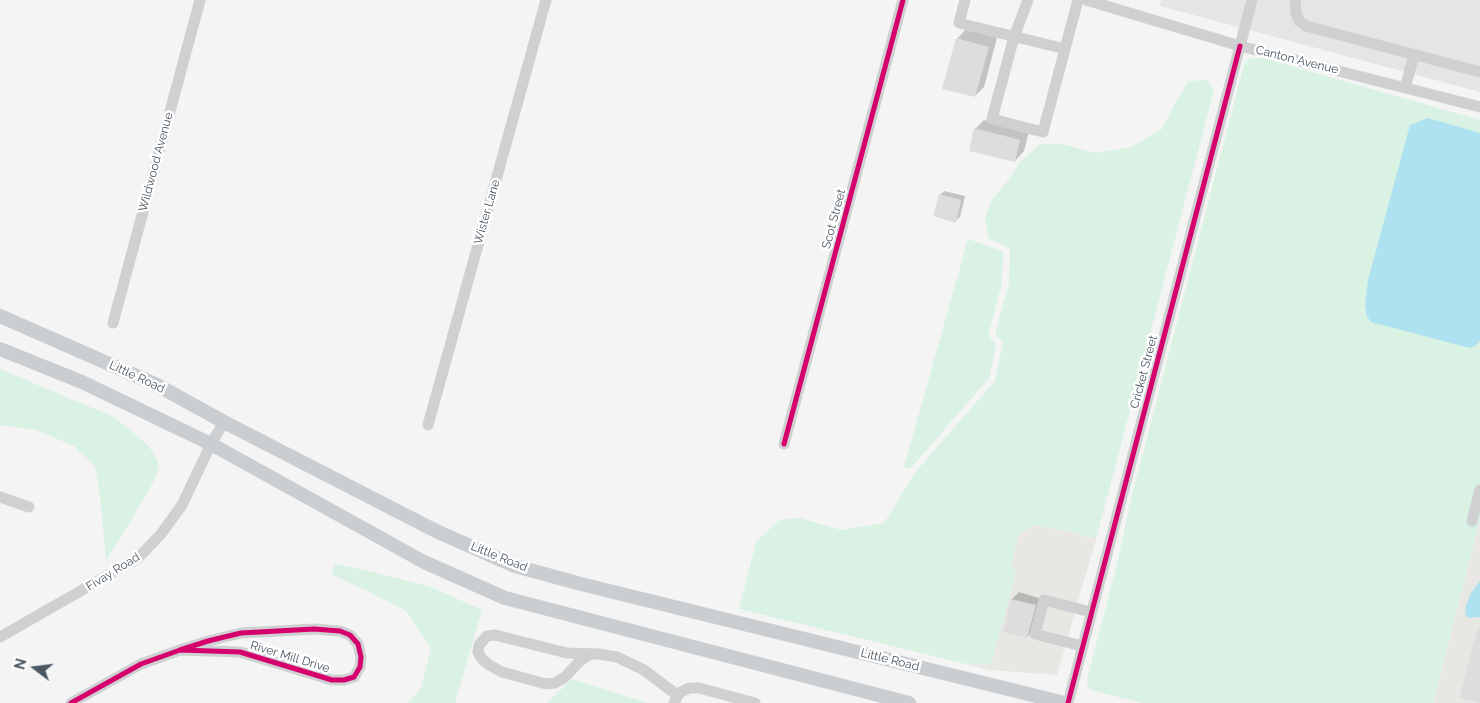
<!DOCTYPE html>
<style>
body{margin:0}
#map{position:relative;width:1480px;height:703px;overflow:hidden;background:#f4f4f4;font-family:Raleway,sans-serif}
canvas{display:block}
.north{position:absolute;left:10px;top:643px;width:50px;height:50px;-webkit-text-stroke:4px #fff;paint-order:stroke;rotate:285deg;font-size:14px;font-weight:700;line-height:20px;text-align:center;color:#4a5661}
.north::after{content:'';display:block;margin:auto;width:18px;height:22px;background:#4a5661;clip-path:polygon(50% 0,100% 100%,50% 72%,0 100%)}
</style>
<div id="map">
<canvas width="1480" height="703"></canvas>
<div class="north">N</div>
</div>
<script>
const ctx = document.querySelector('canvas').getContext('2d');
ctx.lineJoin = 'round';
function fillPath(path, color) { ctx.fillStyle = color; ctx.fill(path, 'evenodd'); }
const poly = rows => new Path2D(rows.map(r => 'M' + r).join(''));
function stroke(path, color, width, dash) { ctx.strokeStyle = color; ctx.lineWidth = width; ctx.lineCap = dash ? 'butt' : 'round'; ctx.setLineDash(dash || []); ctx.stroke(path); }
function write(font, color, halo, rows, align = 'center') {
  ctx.font = font + ' Raleway,sans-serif'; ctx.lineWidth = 5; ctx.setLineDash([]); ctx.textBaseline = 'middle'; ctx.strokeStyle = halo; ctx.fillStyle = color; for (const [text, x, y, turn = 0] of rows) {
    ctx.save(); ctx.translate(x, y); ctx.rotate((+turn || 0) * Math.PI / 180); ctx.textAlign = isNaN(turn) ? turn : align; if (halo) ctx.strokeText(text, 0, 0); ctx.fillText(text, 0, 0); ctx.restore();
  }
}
const commercial = poly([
 [1480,520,1480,703,1433,703],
 [1033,525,1073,532,1091,538,1097,536,1057,675,990,670,966,664,991,665,1011,564,1019,534]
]);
const education = poly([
 [1161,0,1480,0,1480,92,1160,6]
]);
const green = poly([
 [1254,58,1263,58,1480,120,1480,520,1433,703,1142,703,1090,690,1087,683,1088,676,1118,560,1130,503,1244,65,1248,59],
 [1208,80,1214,90,1097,536,1091,538,1073,532,1033,525,1019,534,1011,564,1016,572,991,665,966,664,739,609,756,542,779,520,800,518,841,530,884,523,917,470,995,381,1003,343,995,333,1009,284,1010,248,989,239,985,219,991,201,1009,179,1020,162,1040,144,1062,144,1096,153,1131,147,1162,129,1179,96,1189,81],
 [968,239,1003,251,1002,283,989,332,990,337,996,344,989,378,910,469,904,467],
 [0,369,114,417,149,446,159,464,155,479,117,544,106,560,100,495,95,466,74,446,36,430,0,425],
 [335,564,374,572,431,587,482,610,455,703,408,703,421,688,431,648,406,611,366,590,332,575],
 [572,679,648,703,547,703]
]);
const water = poly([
 [1428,118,1480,133,1480,340,1477,345,1470,348,1371,322,1367,316,1365,305,1368,280,1410,125],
 [1480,581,1480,617,1469,618,1465,614,1466,606,1471,593]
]);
const shadow = poly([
 [966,29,997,38,984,87,975,96,957,39],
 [984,120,1029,131,1024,151,1015,161,975,129],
 [944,191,965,196,960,217,955,221,940,195],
 [1019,592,1042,599,1034,630,1027,637,1012,599]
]);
const building = poly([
 [956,38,989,47,975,97,942,89],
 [974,128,1020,140,1015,162,969,151],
 [939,194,961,200,956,223,933,216],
 [1011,599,1036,605,1027,638,1003,632],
 [1478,627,1480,628,1480,703,1459,698]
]);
const minor = poly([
 [965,0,959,23,1065,49],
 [1028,0,1014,37,992,119,1043,132,1078,0],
 [1086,0,1240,46,1480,107],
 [1295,0,1296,13,1299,21,1306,26,1480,72],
 [1405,88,1414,55],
 [113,323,200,0],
 [428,425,546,0],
 [784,444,903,0],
 [0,497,29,507],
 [1472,521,1480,490],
 [0,637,138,558,161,534,182,505,211,444,224,422],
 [1082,646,1035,634,1044,600,1091,612],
 [590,654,580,661,565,677,555,683,546,684,502,672,489,665,482,659,478,652,479,645,487,636,495,635,567,653,599,654,617,657,644,670,677,695],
 [71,703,141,664,180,650,208,641,241,633,314,629,340,631,350,635,358,644,361,657,360,667,354,677,344,680,332,680,240,652,180,650],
 [674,703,679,693,689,688,699,688,755,703],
 [1068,703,1252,0]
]);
const major = poly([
 [0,316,157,385,224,422,436,531,515,566,581,584,1065,703],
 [0,349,82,382,211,444,424,562,505,598,909,703]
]);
const cycleway = poly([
 [784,444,903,0],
 [71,703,141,664,180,650,208,641,241,633,314,629,340,631,350,635,358,644,361,657,360,667,354,677,344,680,332,680,240,652,180,650],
 [1068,703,1240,46]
]);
const streetNames = [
 ["Canton Avenue",1297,60,14],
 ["Wildwood Avenue",156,162,-75],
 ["Wister Lane",487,212,-74],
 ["Scot Street",834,219,-75],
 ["Cricket Street",1144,372,-75],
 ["Little Road",137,377,25],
 ["Little Road",499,557,22],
 ["Fivay Road",113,572,-32],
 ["River Mill Drive",290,657,17],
 ["Little Road",890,660,14]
];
fillPath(commercial, '#e8e7e3');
fillPath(education, '#e6e5e6');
fillPath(green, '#d9f2e3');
fillPath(water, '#aee2f0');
fillPath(shadow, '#0003');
fillPath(building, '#ddddde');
stroke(minor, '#ced0d2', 11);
stroke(major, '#caced1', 14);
stroke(cycleway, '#d6006c', 5);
write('12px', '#4a5661', '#fff', streetNames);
</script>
